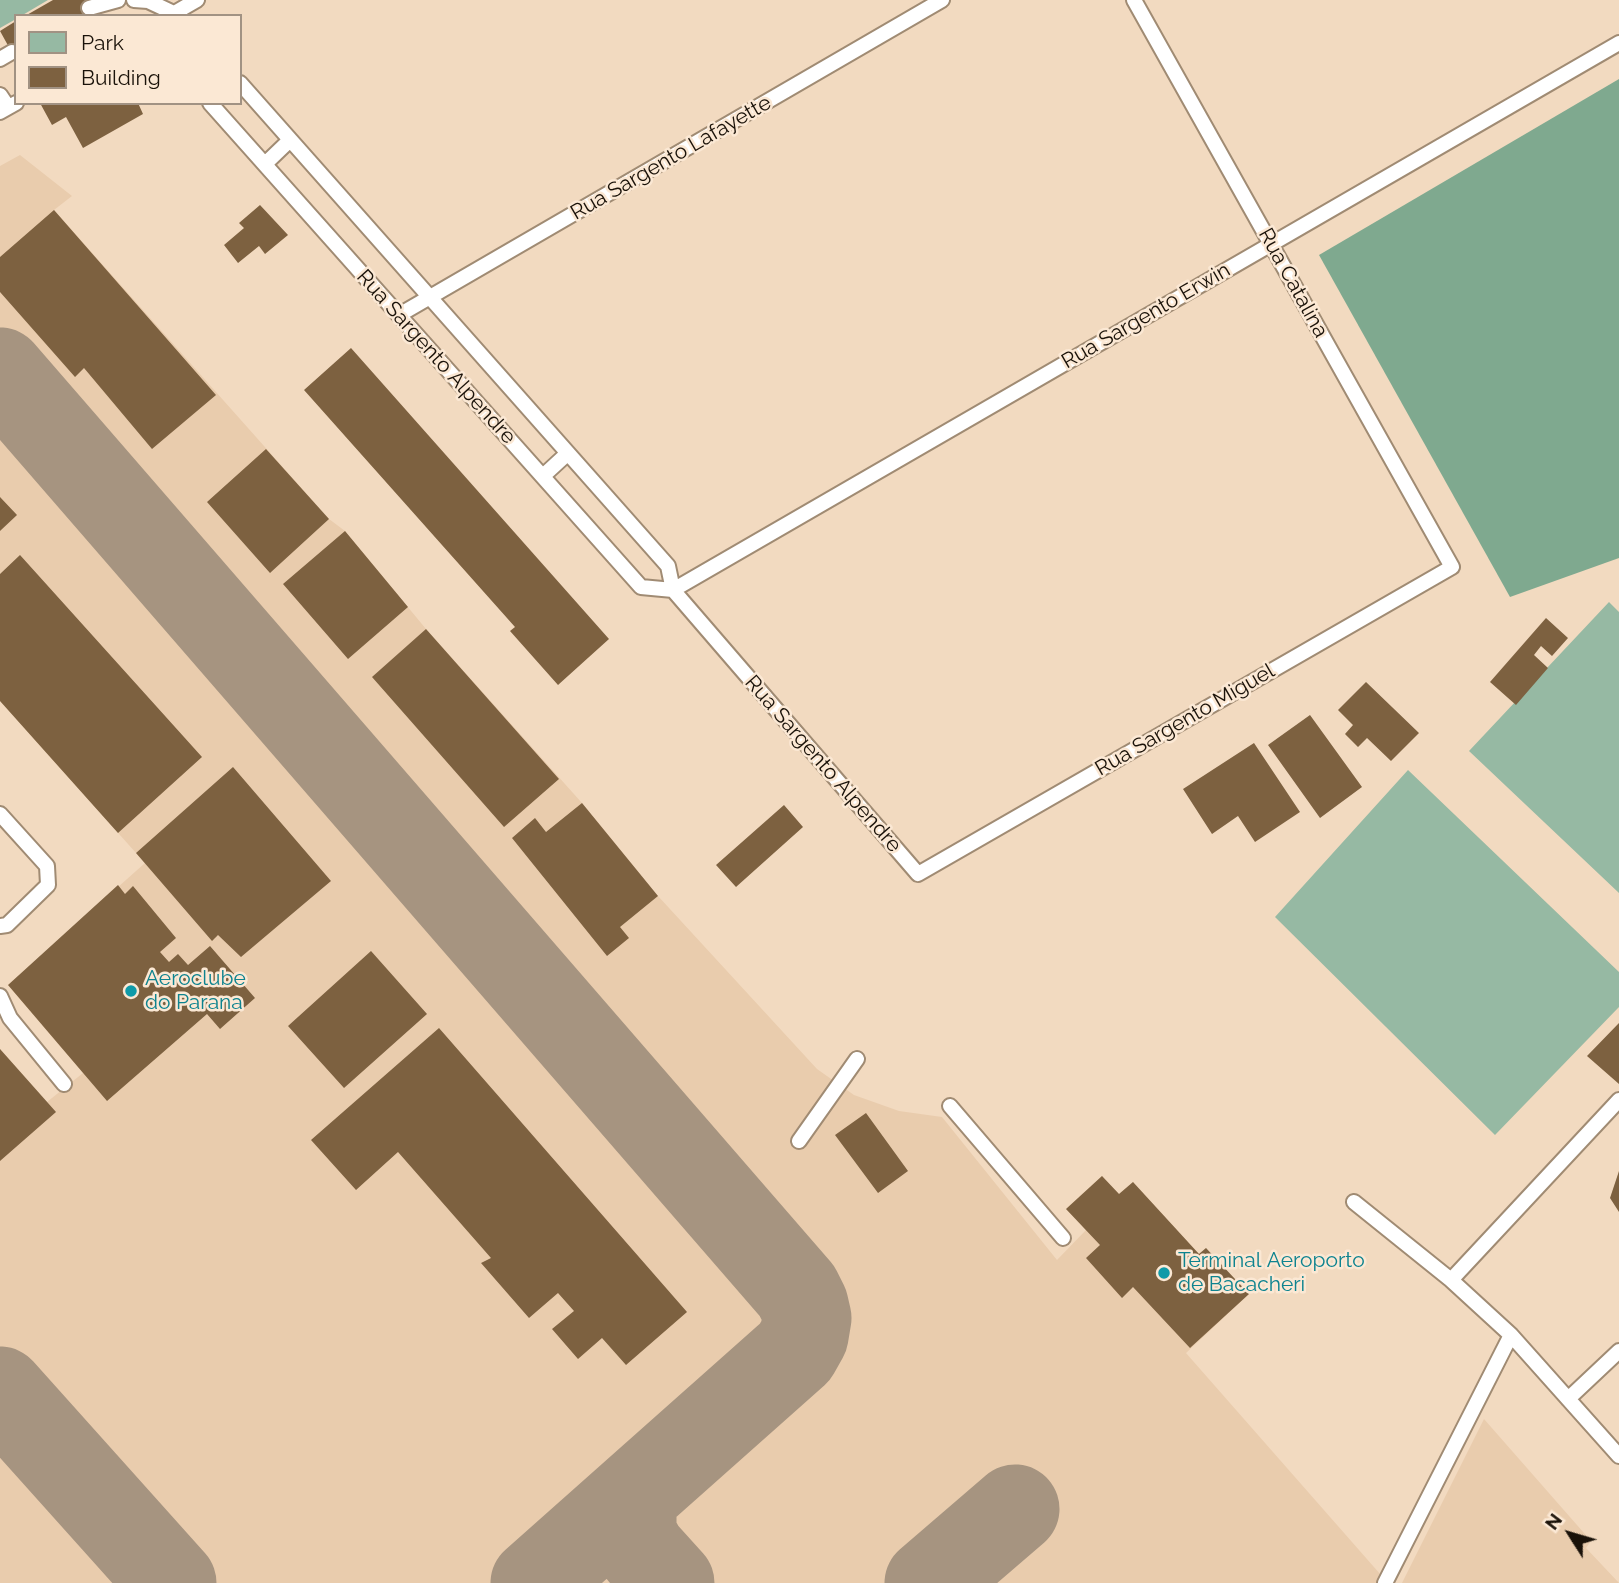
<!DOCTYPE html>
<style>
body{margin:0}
#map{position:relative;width:1619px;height:1583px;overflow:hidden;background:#f2dac0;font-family:Raleway,sans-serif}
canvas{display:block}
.legend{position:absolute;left:14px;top:14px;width:228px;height:91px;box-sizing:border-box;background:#fbe8d4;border:2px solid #a19283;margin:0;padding:9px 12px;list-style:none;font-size:21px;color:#1a1209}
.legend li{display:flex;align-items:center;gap:14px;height:35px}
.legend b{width:35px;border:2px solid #a19283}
.north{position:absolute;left:1535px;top:1499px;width:70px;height:70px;-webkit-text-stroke:5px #fbe8d4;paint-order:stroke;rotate:307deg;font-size:19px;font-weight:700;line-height:28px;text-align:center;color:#1a1209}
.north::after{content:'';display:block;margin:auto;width:24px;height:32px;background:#1a1209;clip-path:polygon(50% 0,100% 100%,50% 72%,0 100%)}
</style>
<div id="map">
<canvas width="1619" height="1583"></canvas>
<ul class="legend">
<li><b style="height:19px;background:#96b9a3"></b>Park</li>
<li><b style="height:19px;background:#7d6140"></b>Building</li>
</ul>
<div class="north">N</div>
</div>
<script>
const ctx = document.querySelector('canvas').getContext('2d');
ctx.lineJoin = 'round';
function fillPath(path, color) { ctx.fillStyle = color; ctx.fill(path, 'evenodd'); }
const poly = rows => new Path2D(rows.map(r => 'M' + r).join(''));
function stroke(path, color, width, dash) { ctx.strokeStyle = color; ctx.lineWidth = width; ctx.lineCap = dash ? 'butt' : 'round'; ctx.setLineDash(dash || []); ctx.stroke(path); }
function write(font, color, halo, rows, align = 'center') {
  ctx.font = font + ' Raleway,sans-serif'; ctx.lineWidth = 5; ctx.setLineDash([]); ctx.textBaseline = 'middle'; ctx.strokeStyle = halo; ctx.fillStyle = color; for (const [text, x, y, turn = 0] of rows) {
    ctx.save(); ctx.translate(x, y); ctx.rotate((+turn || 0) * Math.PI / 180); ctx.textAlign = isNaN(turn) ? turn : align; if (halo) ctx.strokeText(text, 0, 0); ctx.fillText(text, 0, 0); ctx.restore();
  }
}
const built = poly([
 [20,155,72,196,54,210,329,519,345,531,426,629,582,803,658,896,817,1069,854,1095,899,1111,942,1117,1057,1260,1086,1230,1066,1209,1102,1176,1119,1194,1133,1182,1199,1254,1206,1248,1249,1294,1186,1353,1388,1583,0,1583,0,1049,47,1102,83,1073,8,985,145,863,0,701,0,166],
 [1484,1419,1591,1541,1586,1548,1619,1583,1402,1583]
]);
const green = poly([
 [0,0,48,0,21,16,16,16,16,19,0,28],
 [1609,602,1619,612,1619,893,1469,751],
 [1408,770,1619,972,1619,1007,1495,1135,1275,917]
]);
const forest = poly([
 [1619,79,1619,558,1510,597,1319,255]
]);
const taxiway = poly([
 [0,372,797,1291,804,1305,807,1318,804,1336,795,1352,535,1583],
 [0,1391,172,1583],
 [632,1497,632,1534,642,1552,670,1583],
 [929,1583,1015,1509]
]);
const building = poly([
 [53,0,85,0,94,16,25,16],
 [16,21,16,60,0,31],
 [40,103,138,103,143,114,83,148,66,117,52,125],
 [260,205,288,235,265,254,259,246,238,263,224,245,244,228,239,223],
 [54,210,216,395,152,449,84,368,75,377,0,292,0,257],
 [351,348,609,639,558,685,510,631,515,627,304,390],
 [266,449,329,519,270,573,207,502],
 [0,497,17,515,0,531],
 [345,531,408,607,348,659,283,584],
 [20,555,202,757,118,833,0,701,0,574],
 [1546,618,1568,638,1552,656,1541,646,1534,655,1548,668,1516,705,1490,682],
 [426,629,559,779,504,827,372,677],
 [1366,682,1419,733,1391,761,1367,738,1358,747,1345,734,1353,725,1338,710],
 [1310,715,1362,787,1320,818,1268,745],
 [1254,743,1300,812,1255,842,1238,816,1212,834,1183,789],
 [233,767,331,881,241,957,218,935,212,941,136,853],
 [582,803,658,896,620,927,629,938,607,956,512,838,535,818,546,832],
 [784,805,803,827,736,887,716,865],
 [118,885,125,894,133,886,176,938,160,952,169,962,178,954,188,965,210,946,255,998,220,1029,207,1014,107,1101,8,985],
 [371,951,427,1014,344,1088,288,1026],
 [1619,1023,1619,1084,1587,1056],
 [439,1028,687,1312,626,1365,602,1338,578,1359,552,1329,574,1311,558,1293,529,1318,481,1263,491,1258,398,1152,356,1190,311,1140],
 [0,1049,56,1112,0,1161],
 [866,1113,908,1171,878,1193,835,1135],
 [1619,1171,1619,1212,1610,1198],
 [1102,1176,1119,1194,1133,1182,1199,1254,1206,1248,1249,1294,1190,1348,1133,1287,1122,1298,1086,1258,1100,1245,1066,1209]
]);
const lane = poly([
 [134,0,148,1,180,16],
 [89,8,118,0],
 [171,15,197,0],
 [0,59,12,52],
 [240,83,668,566,673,590,918,874,1452,567,1134,0],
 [0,95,8,107],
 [210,103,641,587,673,590],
 [0,112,16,103],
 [265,164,290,140],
 [399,315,942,0],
 [543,476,568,453],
 [673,590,1619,43],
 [0,814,47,866,48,885,7,925,0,926],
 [0,996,10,1018,64,1084],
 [950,1106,1063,1238],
 [799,1141,857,1059],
 [1354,1202,1451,1280,1511,1335,1619,1456],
 [1451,1280,1619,1100],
 [1568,1399,1619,1351],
 [1385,1583,1511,1335]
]);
const markers = [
 [131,991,7,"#0f9aa8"],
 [1164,1273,7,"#0f9aa8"]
];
const streetNames = [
 ["Rua Sargento Lafayette",671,158,-30],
 ["Rua Catalina",1293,283,61],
 ["Rua Sargento Erwin",1146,316,-30],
 ["Rua Sargento Alpendre",436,357,48],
 ["Rua Sargento Miguel",1185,720,-30],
 ["Rua Sargento Alpendre",823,764,49]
];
const cultureNames = [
 ["Aeroclube",145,979],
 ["do Parana",145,1003],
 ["Terminal Aeroporto",1178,1261],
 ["de Bacacheri",1178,1285]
];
fillPath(built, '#e9ccad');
fillPath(green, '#96b9a3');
fillPath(forest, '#7fa98f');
stroke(taxiway, '#a69480', 89);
fillPath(building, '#7d6140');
stroke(lane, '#a08b73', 18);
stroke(lane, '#fff', 14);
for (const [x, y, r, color] of markers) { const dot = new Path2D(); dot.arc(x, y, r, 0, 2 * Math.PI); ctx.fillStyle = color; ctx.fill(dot); stroke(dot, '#fbe8d4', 2.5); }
write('21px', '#1a1209', '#fbe8d4', streetNames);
write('21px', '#0d838f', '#fbe8d4', cultureNames, 'left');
</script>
